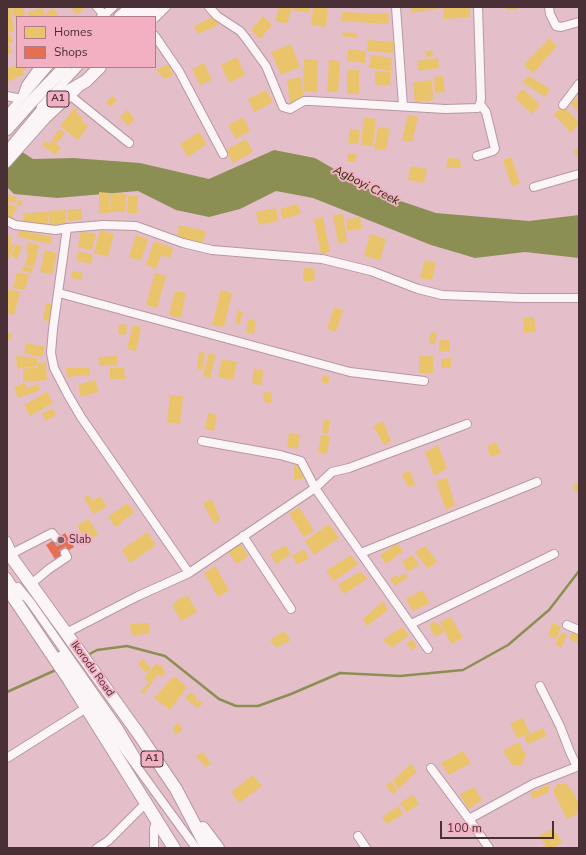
<!DOCTYPE html>
<style>
body{margin:0}
#map{position:relative;width:586px;height:855px;overflow:hidden;background:#e4bfc9;font-family:"Nunito Sans",sans-serif}
canvas{display:block}
.frame{position:absolute;inset:0;border:8px solid #492f36;pointer-events:none}
.legend{position:absolute;left:16px;top:16px;width:140px;height:52px;box-sizing:border-box;background:#f3b0c3;border:1px solid #af7c8b;margin:0;padding:5px 7px;list-style:none;font-size:12px;color:#492f36}
.legend li{display:flex;align-items:center;gap:8px;height:20px}
.legend b{width:20px;border:1px solid #af7c8b}
.scale{position:absolute;left:440px;top:821px;width:114px;height:18px;box-sizing:border-box;border:2px solid #492f36;border-top:0;padding-left:5px;font-size:12px;line-height:14px;white-space:nowrap;color:#492f36;-webkit-text-stroke:3px #f3b0c3;paint-order:stroke}
</style>
<div id="map">
<canvas width="586" height="855"></canvas>
<div class="frame"></div>
<ul class="legend">
<li><b style="height:11px;background:#e9c46a"></b>Homes</li>
<li><b style="height:11px;background:#e76f51"></b>Shops</li>
</ul>
<div class="scale">100 m</div>
</div>
<script>
const ctx = document.querySelector('canvas').getContext('2d');
ctx.lineJoin = 'round';
function fillPath(path, color) { ctx.fillStyle = color; ctx.fill(path, 'evenodd'); }
const poly = rows => new Path2D(rows.map(r => 'M' + r).join(''));
function stroke(path, color, width, dash) { ctx.strokeStyle = color; ctx.lineWidth = width; ctx.lineCap = dash ? 'butt' : 'round'; ctx.setLineDash(dash || []); ctx.stroke(path); }
function write(font, color, halo, rows, align = 'center') {
  ctx.font = font + ' "Nunito Sans",sans-serif'; ctx.lineWidth = 4; ctx.setLineDash([]); ctx.textBaseline = 'middle'; ctx.strokeStyle = halo; ctx.fillStyle = color; for (const [text, x, y, turn = 0] of rows) {
    ctx.save(); ctx.translate(x, y); ctx.rotate((+turn || 0) * Math.PI / 180); ctx.textAlign = isNaN(turn) ? turn : align; if (halo) ctx.strokeText(text, 0, 0); ctx.fillText(text, 0, 0); ctx.restore();
  }
}
const water = poly([
 [7,142,33,159,73,158,140,163,209,179,274,150,315,158,374,192,436,213,529,221,579,215,579,258,525,252,475,258,431,245,313,198,276,191,240,209,209,217,176,210,138,191,57,198,14,194,7,187]
]);
const homes = poly([
 [7,7,10,7,14,31,7,33],
 [11,7,23,7,25,15,14,18],
 [70,7,86,7,77,15],
 [279,7,292,7,287,24,275,21],
 [294,7,310,7,309,13,293,10],
 [313,7,328,7,326,27,311,25],
 [411,7,442,7,442,8,411,13],
 [443,7,470,7,470,17,444,19],
 [506,7,518,7,518,10,506,10],
 [43,8,45,17,29,17,28,12],
 [53,8,60,17,47,17,45,15],
 [342,12,389,14,388,24,341,21],
 [214,16,218,25,198,34,194,26],
 [263,16,272,25,260,39,251,30],
 [343,32,357,33,356,38,342,36],
 [7,34,10,34,13,43,7,44],
 [549,38,557,46,533,73,524,65],
 [368,40,393,42,393,53,367,51],
 [291,44,300,67,281,75,271,52],
 [10,45,11,53,7,55,7,46],
 [348,49,366,51,365,63,347,61],
 [432,50,433,56,426,57,425,52],
 [371,55,392,58,391,71,369,68],
 [237,57,245,75,229,83,221,65],
 [438,58,439,68,419,71,417,61],
 [304,59,318,60,317,92,303,91],
 [329,60,340,61,338,92,327,92],
 [204,63,212,80,200,85,192,69],
 [17,64,17,67,28,67,22,71,24,75,7,82,7,69],
 [168,64,173,75,165,79,156,70],
 [347,70,359,70,359,94,347,94],
 [375,71,391,72,390,85,375,85],
 [443,76,445,92,435,93,434,77],
 [529,76,550,89,545,97,522,82],
 [301,77,304,101,290,104,287,80],
 [432,80,433,100,415,102,413,82],
 [523,89,540,105,532,114,515,98],
 [266,90,273,102,254,112,248,99],
 [112,96,117,100,111,107,106,103],
 [579,96,579,113,570,103],
 [563,105,579,123,571,133,554,115],
 [74,108,78,110,76,113,83,118,81,120,88,126,78,140,60,126],
 [127,110,135,119,128,126,120,117],
 [408,115,418,117,412,142,402,140],
 [243,117,250,131,236,139,228,125],
 [364,117,376,119,373,146,361,145],
 [378,127,390,129,386,150,374,149],
 [59,129,65,133,57,143,52,139],
 [350,129,360,130,358,144,348,143],
 [199,132,207,144,188,157,180,144],
 [246,139,253,152,233,163,226,150],
 [51,140,61,148,55,155,42,145,45,141,49,144],
 [579,148,579,160,573,151],
 [348,153,357,154,355,162,347,161],
 [511,157,520,183,512,187,503,160],
 [448,158,460,159,461,168,446,168],
 [411,166,427,169,424,183,408,180],
 [99,192,110,193,109,213,99,213],
 [111,193,126,194,125,212,110,212],
 [7,194,17,198,15,203,10,201,9,203,7,203],
 [128,196,138,196,137,213,127,213],
 [18,200,23,201,21,206,16,205],
 [7,204,17,207,15,212,7,210],
 [298,204,301,214,283,219,280,209],
 [276,208,278,221,259,225,256,212],
 [67,209,82,209,82,220,68,221],
 [7,210,13,212,13,218,7,216],
 [66,210,66,224,49,225,48,211],
 [48,212,48,224,24,224,23,213],
 [343,214,347,242,338,243,333,215],
 [323,217,330,252,321,254,314,219],
 [360,217,362,229,348,231,346,220],
 [179,225,206,231,203,243,177,237],
 [19,230,52,237,51,244,18,237],
 [100,230,114,234,108,257,94,253],
 [81,231,96,234,92,250,78,247],
 [370,234,386,239,380,260,364,256],
 [9,235,12,237,10,243,7,242],
 [136,235,148,239,141,261,129,257],
 [154,241,173,248,170,258,161,255,156,269,146,265],
 [7,242,14,245,7,262],
 [28,242,39,245,37,255,26,252],
 [16,244,22,247,17,259,11,256],
 [45,250,57,253,52,274,40,272],
 [78,251,93,255,91,264,76,260],
 [28,253,37,255,34,267,25,265],
 [425,260,436,263,432,280,420,278],
 [23,266,33,268,32,273,22,271],
 [304,268,315,269,314,281,303,281],
 [72,271,83,273,81,280,71,278],
 [17,272,29,275,25,290,13,288],
 [155,273,166,276,157,308,146,305],
 [8,289,20,292,14,315,7,313],
 [221,290,232,293,224,327,212,325],
 [175,291,186,293,181,318,169,315],
 [46,303,53,304,49,321,43,320],
 [334,307,343,310,336,332,327,329],
 [238,310,243,312,240,324,235,323],
 [534,317,536,332,524,333,523,318],
 [248,319,256,321,254,334,246,333],
 [119,324,127,325,126,335,118,334],
 [133,325,141,328,136,351,127,349],
 [431,332,437,333,435,344,429,344],
 [7,333,12,333,11,340,7,339],
 [440,340,450,340,450,351,439,352],
 [26,343,45,347,42,357,24,353],
 [199,352,205,353,203,369,197,369],
 [209,353,216,355,210,378,203,376],
 [16,356,37,358,37,366,17,369],
 [117,356,117,365,100,366,98,357],
 [419,356,433,356,433,373,419,373],
 [451,358,451,368,441,368,441,359],
 [222,359,237,362,233,380,218,377],
 [46,362,47,380,23,382,23,369,38,367,38,363],
 [66,368,90,368,90,375,67,377],
 [110,368,124,368,125,379,110,379],
 [254,369,263,370,262,385,252,384],
 [323,375,330,377,328,384,321,382],
 [95,380,99,392,81,397,78,385],
 [25,383,27,388,38,384,40,390,18,398,14,387],
 [47,392,53,403,30,416,24,405],
 [264,392,272,393,271,403,263,402],
 [170,395,183,396,180,424,167,423],
 [52,408,56,415,46,421,42,414],
 [208,413,217,415,214,431,205,429],
 [324,419,330,420,328,434,322,433],
 [383,421,391,441,384,445,373,426],
 [289,433,300,435,298,449,287,447],
 [321,435,330,436,327,454,318,453],
 [496,442,501,453,491,457,487,446],
 [438,445,447,468,434,476,425,452],
 [294,466,302,466,303,479,294,479],
 [410,471,415,485,408,487,402,474],
 [447,478,455,505,446,510,436,481],
 [579,481,579,493,578,494,573,487,571,487],
 [89,495,93,501,100,496,107,506,94,514,84,498],
 [212,499,220,519,214,524,203,503],
 [127,503,134,512,116,527,108,517],
 [299,507,314,531,304,537,289,514],
 [88,519,98,534,87,542,77,526],
 [329,524,339,538,314,555,305,541],
 [147,532,156,545,130,563,122,550],
 [397,543,403,551,386,564,380,555],
 [240,544,248,556,237,564,228,552],
 [285,545,291,554,276,564,270,554],
 [425,546,437,561,428,569,415,552],
 [304,549,309,558,297,565,292,556],
 [351,555,358,564,334,581,326,571],
 [412,555,419,564,408,572,402,562],
 [215,566,229,590,218,597,204,573],
 [361,571,367,579,344,594,338,585],
 [405,573,408,577,395,586,390,579,397,575,398,578],
 [422,590,430,603,413,611,406,599],
 [188,596,197,612,181,621,172,605,182,597],
 [383,601,388,610,367,626,363,619],
 [451,617,463,638,451,644,440,622],
 [435,621,437,625,439,624,444,632,435,637,430,628,431,628,430,624],
 [149,623,150,633,132,636,130,624],
 [552,623,561,626,557,639,548,636],
 [402,627,409,635,392,648,383,640],
 [284,631,291,640,276,648,270,640],
 [563,632,567,635,561,648,555,644],
 [572,632,579,634,578,643,569,639],
 [412,639,417,647,412,650,406,644],
 [143,659,151,668,146,673,138,664],
 [156,664,163,666,162,668,166,672,162,677,158,674,144,694,140,692,149,682,144,678],
 [174,676,187,687,170,710,154,698],
 [191,692,197,697,196,700,198,702,199,700,204,703,197,708,185,698],
 [523,718,530,734,517,738,510,723],
 [178,722,183,730,175,735,173,728],
 [543,728,547,736,528,744,524,737],
 [518,742,526,754,522,765,512,765,503,751],
 [463,751,471,763,449,775,441,763],
 [203,752,211,764,205,767,196,756],
 [411,764,417,772,398,789,393,780],
 [253,775,262,786,239,803,231,792],
 [391,781,397,791,392,794,386,785],
 [565,783,571,789,579,803,579,813,567,819,553,791,557,784],
 [549,784,550,787,548,788,549,792,533,799,530,793],
 [474,787,482,800,468,809,460,794],
 [413,795,419,804,407,812,400,803],
 [398,806,403,814,387,824,382,817],
 [553,828,562,842,553,848,547,848,539,836]
]);
const shops = poly([
 [65,533,74,547,55,559,46,545]
]);
const stream = poly([
 [86,656,97,650,127,646,165,656,219,699,236,706,258,706,291,694,340,673,400,676,463,670,508,645,549,610,579,571],
 [7,692,58,669]
]);
const minorTunnel = poly([
 [56,538,65,553]
]);
const minor = poly([
 [97,7,104,15],
 [209,7,217,16,240,31,245,37,266,66,283,107,290,109,304,101,311,101,445,109,478,108,480,104,481,99,478,7],
 [396,7,403,106],
 [549,7,550,14,556,26,561,27,579,22],
 [102,17,113,7],
 [133,17,144,7],
 [155,18,166,7],
 [155,36,179,71,223,154],
 [7,96,21,99,26,85,39,67],
 [72,97,129,143],
 [563,105,579,84],
 [41,107,78,67],
 [7,115,48,67],
 [477,156,493,151,495,149,486,112,480,104],
 [7,163,47,118,78,89],
 [534,187,579,174],
 [7,221,15,225,56,230,67,228,103,225,136,226,183,243,212,250,322,259,371,271,418,289,442,295,522,298,579,298],
 [67,228,53,329,51,353,54,368,68,395,81,417,189,573],
 [59,293,350,372,424,381],
 [202,441,280,455,301,461,315,488,428,649],
 [243,536,291,609],
 [7,541,14,556],
 [13,553,52,533,56,538],
 [361,553,537,482],
 [7,577,20,597],
 [31,584,49,569,67,557,65,553],
 [18,587,31,603,118,727,139,762],
 [411,624,554,554],
 [567,625,579,630],
 [66,633,138,596,189,573,315,488,332,472,349,468,467,424],
 [60,656,116,738,196,848],
 [540,686,560,726,570,752,577,767],
 [7,758,83,710],
 [431,768,469,819,489,848],
 [469,819,533,784,579,766],
 [358,836,366,848],
 [97,848,108,841,146,803],
 [154,848,154,828,157,820]
]);
const highway = poly([
 [103,17,104,15],
 [120,17,132,7],
 [144,17,153,7],
 [7,129,32,101,65,67],
 [7,153,41,112,62,95,86,81,100,67],
 [7,551,138,733,176,789,207,848],
 [7,588,69,680,174,848],
 [203,828,218,848]
]);
const markers = [
 [61,540,4,"#7f6169"]
];
const shields = [
 [58,99,22],
 [152,759,22]
];
const shieldNames = [
 ["A1",58,99],
 ["A1",152,759]
];
const poiNames = [
 ["Slab",69,540]
];
const streetNames = [
 ["Ikorodu Road",92,669,54]
];
const waterNames = [
 ["Agboyi Creek",366,186,27]
];
fillPath(water, '#8c8f54');
fillPath(homes, '#e9c46a');
fillPath(shops, '#e76f51');
stroke(stream, '#8c8f54', 2.5);
stroke(minorTunnel, '#c5a2ac', 8, [8, 4]);
stroke(minor, '#b598a0', 10);
stroke(highway, '#b598a0', 14);
stroke(minor, '#fbf5f7', 8);
stroke(highway, '#fbf5f7', 12);
for (const [x, y, r, color] of markers) { const dot = new Path2D(); dot.arc(x, y, r, 0, 2 * Math.PI); ctx.fillStyle = color; ctx.fill(dot); stroke(dot, '#f3b0c3', 1.5); }
for (const [x, y, w] of shields) { const box = new Path2D(); box.roundRect(x - w / 2, y - 8, w, 16, 3); ctx.fillStyle = '#f3b0c3'; ctx.fill(box); stroke(box, '#492f36', 1); }
write('bold 10px', '#492f36', null, shieldNames);
write('11px', '#492f36', '#f3b0c3', poiNames, 'left');
write('11px', '#492f36', '#f3b0c3', streetNames);
write('italic 12px', '#262f0a', '#f3b0c3', waterNames);
</script>
